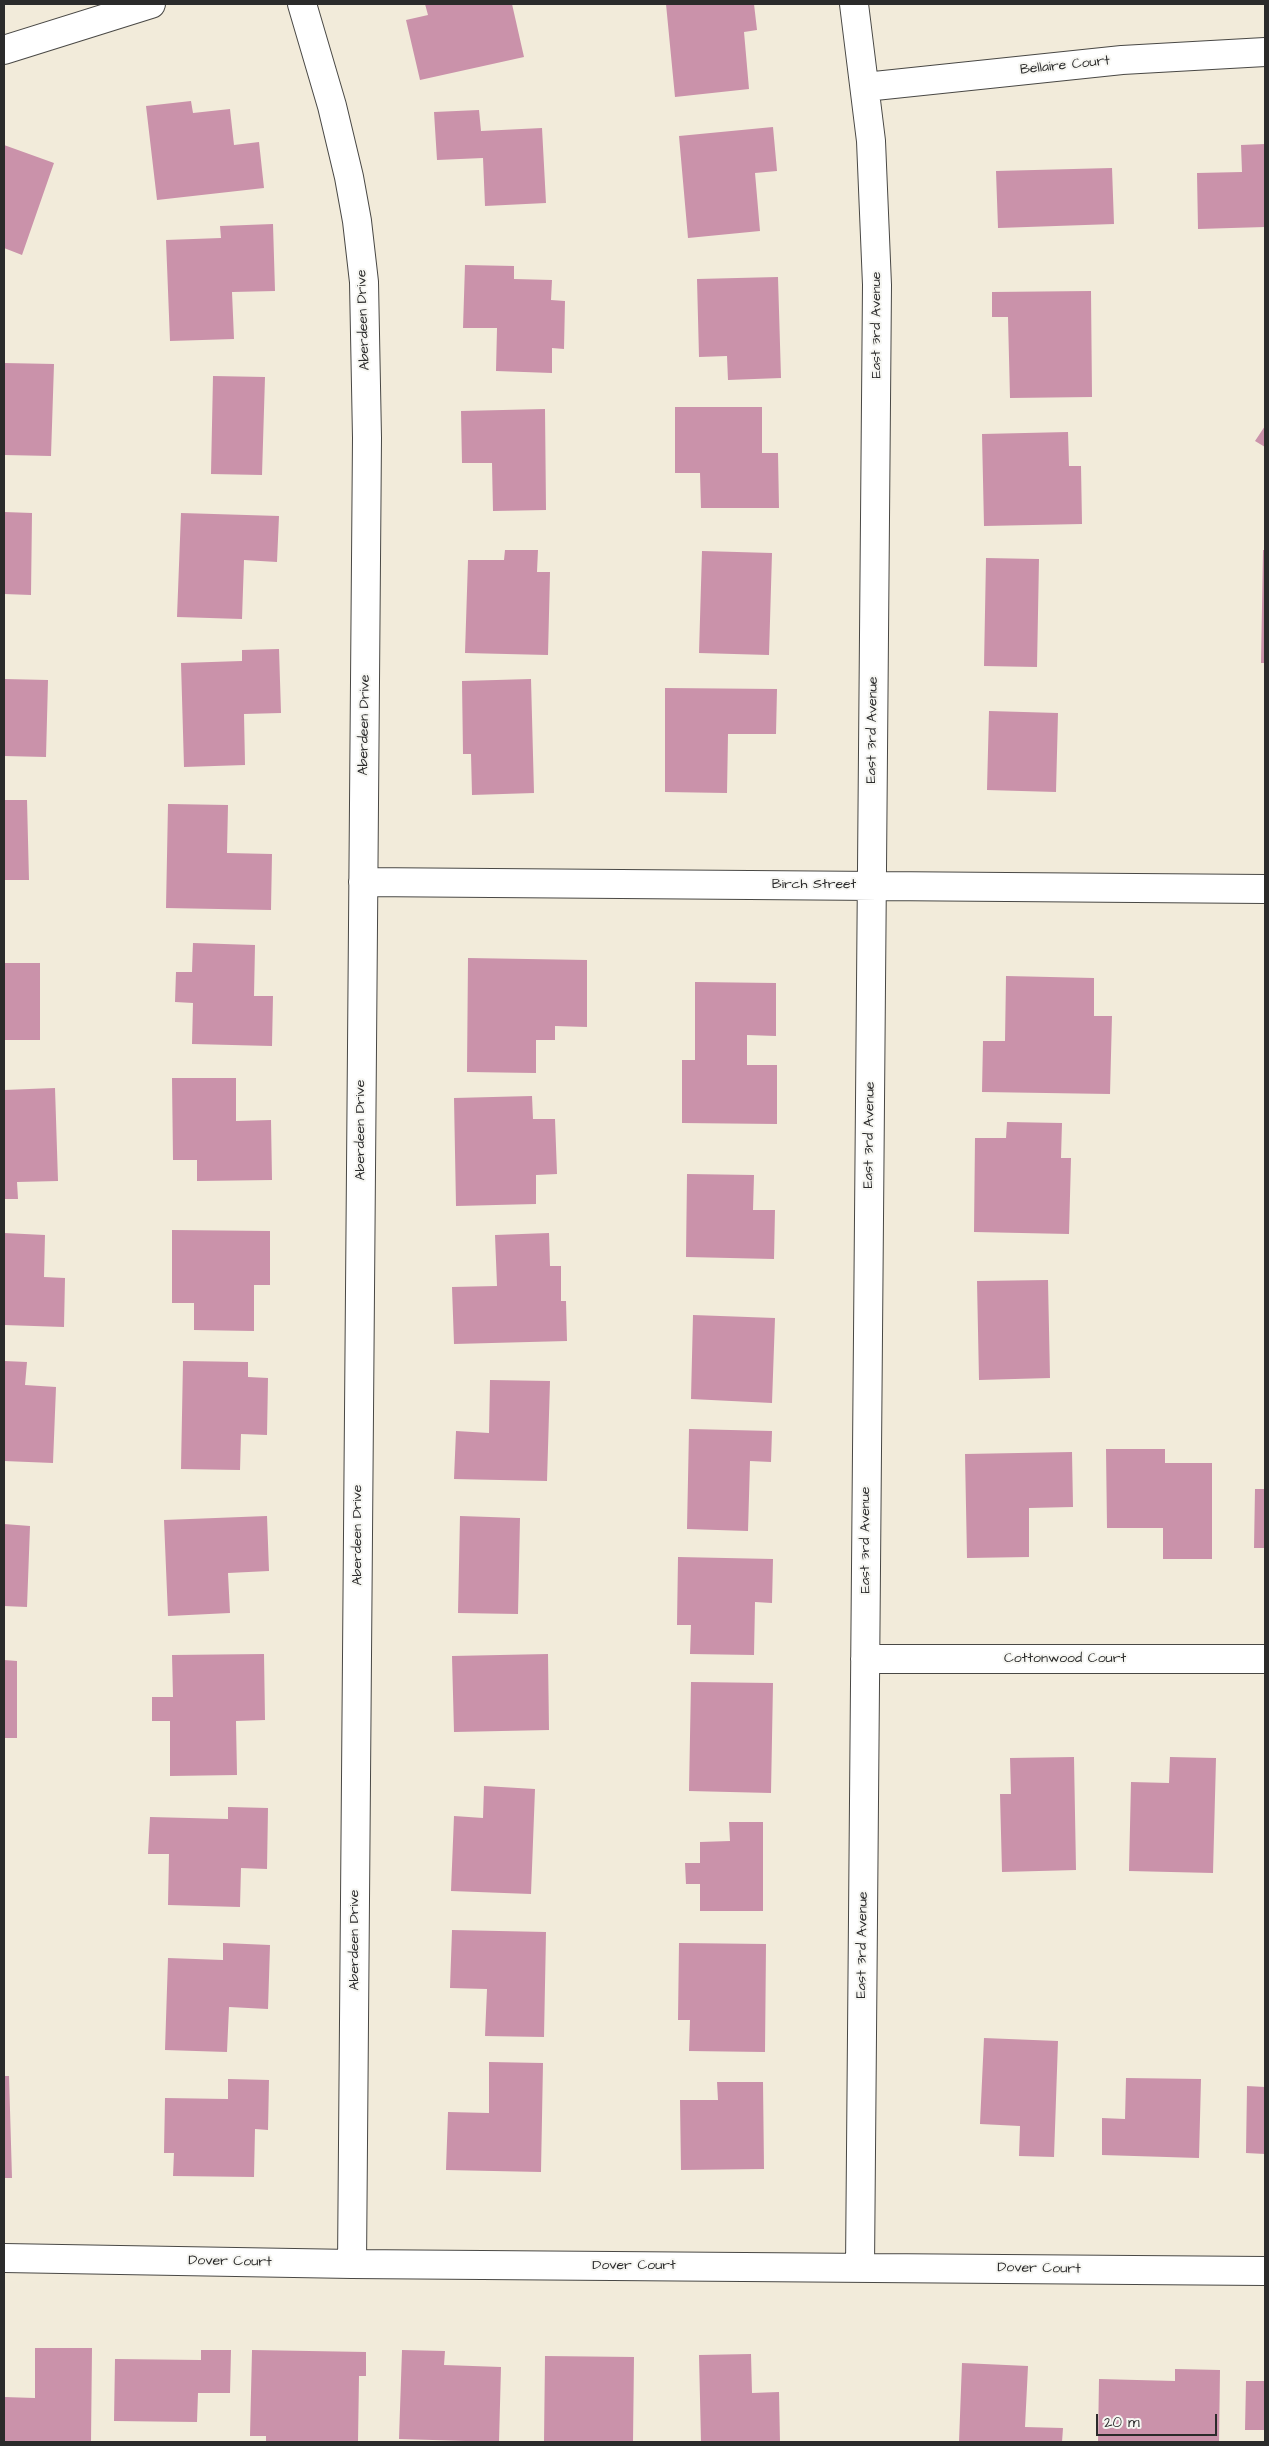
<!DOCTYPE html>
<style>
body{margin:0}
#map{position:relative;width:1269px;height:2446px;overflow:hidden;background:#f2ebda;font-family:"Architects Daughter",sans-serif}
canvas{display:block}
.frame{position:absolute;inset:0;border:5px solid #2b2b2b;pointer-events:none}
.scale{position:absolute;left:1096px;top:2414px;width:121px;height:22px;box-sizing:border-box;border:2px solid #2b2b2b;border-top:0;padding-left:6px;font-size:15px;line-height:18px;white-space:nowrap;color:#2b2b2b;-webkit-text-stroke:4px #f6f6f2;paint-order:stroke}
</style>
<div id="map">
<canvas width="1269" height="2446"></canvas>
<div class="frame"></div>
<div class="scale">20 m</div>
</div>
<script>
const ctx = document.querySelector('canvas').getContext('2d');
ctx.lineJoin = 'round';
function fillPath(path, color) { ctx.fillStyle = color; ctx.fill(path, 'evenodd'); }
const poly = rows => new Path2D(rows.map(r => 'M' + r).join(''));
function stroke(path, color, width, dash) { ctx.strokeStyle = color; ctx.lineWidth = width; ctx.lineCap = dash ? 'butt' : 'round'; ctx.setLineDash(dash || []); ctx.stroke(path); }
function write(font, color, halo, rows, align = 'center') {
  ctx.font = font + ' "Architects Daughter",sans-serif'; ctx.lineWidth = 4; ctx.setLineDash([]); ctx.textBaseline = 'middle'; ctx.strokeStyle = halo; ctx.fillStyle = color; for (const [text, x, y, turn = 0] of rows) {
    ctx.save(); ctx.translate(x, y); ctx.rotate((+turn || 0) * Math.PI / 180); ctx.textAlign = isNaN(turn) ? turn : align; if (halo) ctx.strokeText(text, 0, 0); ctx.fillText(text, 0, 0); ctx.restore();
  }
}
const building = poly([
 [425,4,512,4,524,57,420,80,406,20,428,15],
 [666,4,754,4,757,30,744,32,749,89,675,97],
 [191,101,193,113,230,109,234,145,259,142,264,188,157,200,146,106],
 [479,110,481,131,542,128,546,203,485,206,483,158,437,160,434,112],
 [773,127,777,171,755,173,760,231,688,238,679,136],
 [1265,144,1265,227,1198,229,1197,173,1242,172,1241,145],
 [4,145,54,163,22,255,4,248],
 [1112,168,1114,224,998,228,996,171],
 [273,224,275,291,232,292,234,339,170,341,166,240,221,238,220,226],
 [465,265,514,266,514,279,552,280,551,300,565,301,564,349,552,348,552,373,496,371,497,328,463,328],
 [778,277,781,378,728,380,727,356,699,357,697,279],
 [1091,291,1092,397,1010,398,1008,317,992,317,992,292],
 [4,363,54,364,51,456,4,455],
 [213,376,265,377,262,475,211,474],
 [675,407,762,407,762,453,778,453,779,508,701,508,700,473,675,473],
 [545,409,546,510,493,511,492,463,462,463,461,411],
 [1265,426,1265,447,1255,441],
 [1068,432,1069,466,1081,466,1082,524,984,526,982,434],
 [4,512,32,513,31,595,4,594],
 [181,513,279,516,277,562,244,560,242,619,177,617],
 [505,550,538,550,537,572,550,572,548,655,465,653,468,560,504,560],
 [1263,550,1265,550,1265,663,1261,663],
 [702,551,772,553,769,655,699,653],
 [986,558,1039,559,1037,667,984,666],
 [279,649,281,713,244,714,245,765,184,767,181,663,242,661,242,650],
 [4,679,48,680,46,757,4,756],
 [531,679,534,793,472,795,471,754,463,754,462,681],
 [665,688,777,689,776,734,728,734,727,793,665,792],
 [989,711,1058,713,1056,792,987,790],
 [4,800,27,800,29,880,4,880],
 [168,804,228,805,227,853,272,854,271,910,166,908],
 [193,943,255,945,254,996,273,996,272,1046,192,1044,193,1003,175,1002,176,972,192,972],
 [468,958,587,960,587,1027,555,1026,555,1040,536,1040,536,1073,467,1072],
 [4,963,40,963,40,1040,4,1040],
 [1006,976,1094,978,1094,1016,1112,1016,1110,1094,982,1092,983,1041,1005,1041],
 [695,982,776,983,776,1036,747,1035,747,1065,777,1065,777,1124,682,1123,682,1060,695,1060],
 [172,1078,236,1078,236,1121,271,1120,272,1180,197,1181,197,1160,173,1160],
 [55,1088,58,1181,17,1182,18,1199,4,1199,4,1090],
 [532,1096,533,1119,555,1119,557,1174,536,1175,536,1204,456,1206,454,1098],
 [1007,1122,1062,1123,1061,1158,1071,1158,1069,1234,974,1232,975,1138,1006,1138],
 [687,1174,754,1175,753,1210,775,1210,774,1259,686,1257],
 [172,1230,270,1231,270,1285,254,1285,254,1331,194,1330,194,1303,172,1303],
 [4,1233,45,1235,44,1277,65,1278,64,1327,4,1325],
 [549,1233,550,1266,561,1266,561,1301,566,1301,567,1341,454,1344,452,1287,497,1286,495,1235],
 [1048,1280,1050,1378,979,1380,977,1281],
 [693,1315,775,1318,772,1403,691,1399],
 [4,1361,27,1362,25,1385,56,1387,53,1463,4,1461],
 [183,1361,248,1362,248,1377,268,1378,267,1435,241,1434,240,1470,181,1469],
 [490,1380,550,1381,547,1481,454,1479,456,1431,489,1433],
 [689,1429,772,1431,771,1462,750,1461,748,1531,687,1529],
 [1106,1449,1165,1449,1165,1463,1212,1463,1212,1559,1163,1559,1163,1528,1107,1528],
 [1072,1452,1073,1507,1029,1508,1029,1557,967,1558,965,1454],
 [1255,1489,1265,1489,1265,1548,1254,1548],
 [267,1516,269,1571,228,1573,230,1613,168,1616,164,1520],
 [460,1516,520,1518,518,1614,458,1613],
 [4,1524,30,1526,27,1607,4,1606],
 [678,1557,773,1559,772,1603,755,1602,754,1655,690,1654,691,1625,677,1625],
 [264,1654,265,1720,236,1721,237,1775,170,1776,170,1721,152,1721,152,1697,173,1697,172,1655],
 [548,1654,549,1730,454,1732,452,1656],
 [4,1660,17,1661,17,1738,4,1738],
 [691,1682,773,1683,771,1793,689,1791],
 [1074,1757,1076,1870,1002,1872,1000,1794,1011,1794,1010,1758],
 [1170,1757,1216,1758,1213,1873,1129,1871,1131,1782,1169,1783],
 [484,1786,535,1789,531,1894,451,1891,454,1816,483,1818],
 [228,1807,268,1808,267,1869,241,1868,240,1907,168,1905,169,1854,148,1854,150,1817,228,1819],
 [729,1822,763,1822,763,1911,700,1911,700,1884,686,1884,685,1863,700,1863,700,1842,730,1841],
 [452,1930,546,1932,544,2037,485,2036,487,1989,450,1988],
 [223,1943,270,1945,268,2009,229,2007,227,2052,165,2050,168,1958,223,1960],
 [679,1943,766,1944,765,2052,689,2051,690,2020,678,2020],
 [984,2038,1058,2041,1054,2157,1019,2156,1020,2126,980,2124],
 [489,2062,543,2063,541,2172,446,2170,448,2112,489,2113],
 [4,2076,9,2076,12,2178,4,2178],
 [1126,2078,1201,2079,1199,2158,1102,2155,1102,2118,1125,2119],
 [228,2079,269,2080,268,2130,255,2129,254,2177,173,2176,174,2153,164,2153,165,2098,228,2099],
 [717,2082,763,2082,764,2169,681,2170,680,2100,718,2100],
 [1247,2086,1265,2087,1265,2154,1246,2153],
 [35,2348,92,2348,91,2442,4,2442,4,2397,35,2398],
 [201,2350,231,2350,230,2393,198,2393,197,2422,114,2421,115,2359,201,2360],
 [252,2350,366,2352,366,2376,359,2376,358,2442,266,2442,266,2436,250,2436],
 [402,2350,445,2351,444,2365,501,2367,499,2442,399,2439],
 [751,2354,752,2393,779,2392,780,2442,701,2442,699,2355],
 [545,2356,634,2357,633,2442,544,2442],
 [962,2363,1028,2366,1025,2427,1063,2428,1062,2442,959,2442],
 [1175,2369,1220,2370,1219,2442,1098,2442,1099,2379,1175,2381],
 [1246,2381,1265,2381,1265,2430,1245,2430]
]);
const street = poly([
 [302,4,332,106,349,177,357,221,364,282,367,438,352,2264],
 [854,4,871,141,877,285,860,2267],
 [4,50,151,4],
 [865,87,1122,60,1265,52],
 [363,882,1265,889],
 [865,1659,1265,1659],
 [4,2258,352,2264,1265,2271]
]);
const streetNames = [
 ["Bellaire Court",1065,66,-6],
 ["Aberdeen Drive",364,320,-92],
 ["East 3rd Avenue",877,325,-90],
 ["Aberdeen Drive",365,725,-89],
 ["East 3rd Avenue",873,730,-89],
 ["Birch Street",814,885],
 ["Aberdeen Drive",361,1130,-90],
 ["East 3rd Avenue",870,1135,-89],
 ["Aberdeen Drive",358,1535,-90],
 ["East 3rd Avenue",866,1540,-90],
 ["Cottonwood Court",1065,1659],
 ["Aberdeen Drive",355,1940,-90],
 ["East 3rd Avenue",863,1945,-89],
 ["Dover Court",230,2262,1],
 ["Dover Court",634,2266],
 ["Dover Court",1039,2269,1]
];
fillPath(building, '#ca92aa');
stroke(street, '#494845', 30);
stroke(street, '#fff', 28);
write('14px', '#2b2b2b', '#f6f6f2', streetNames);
</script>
